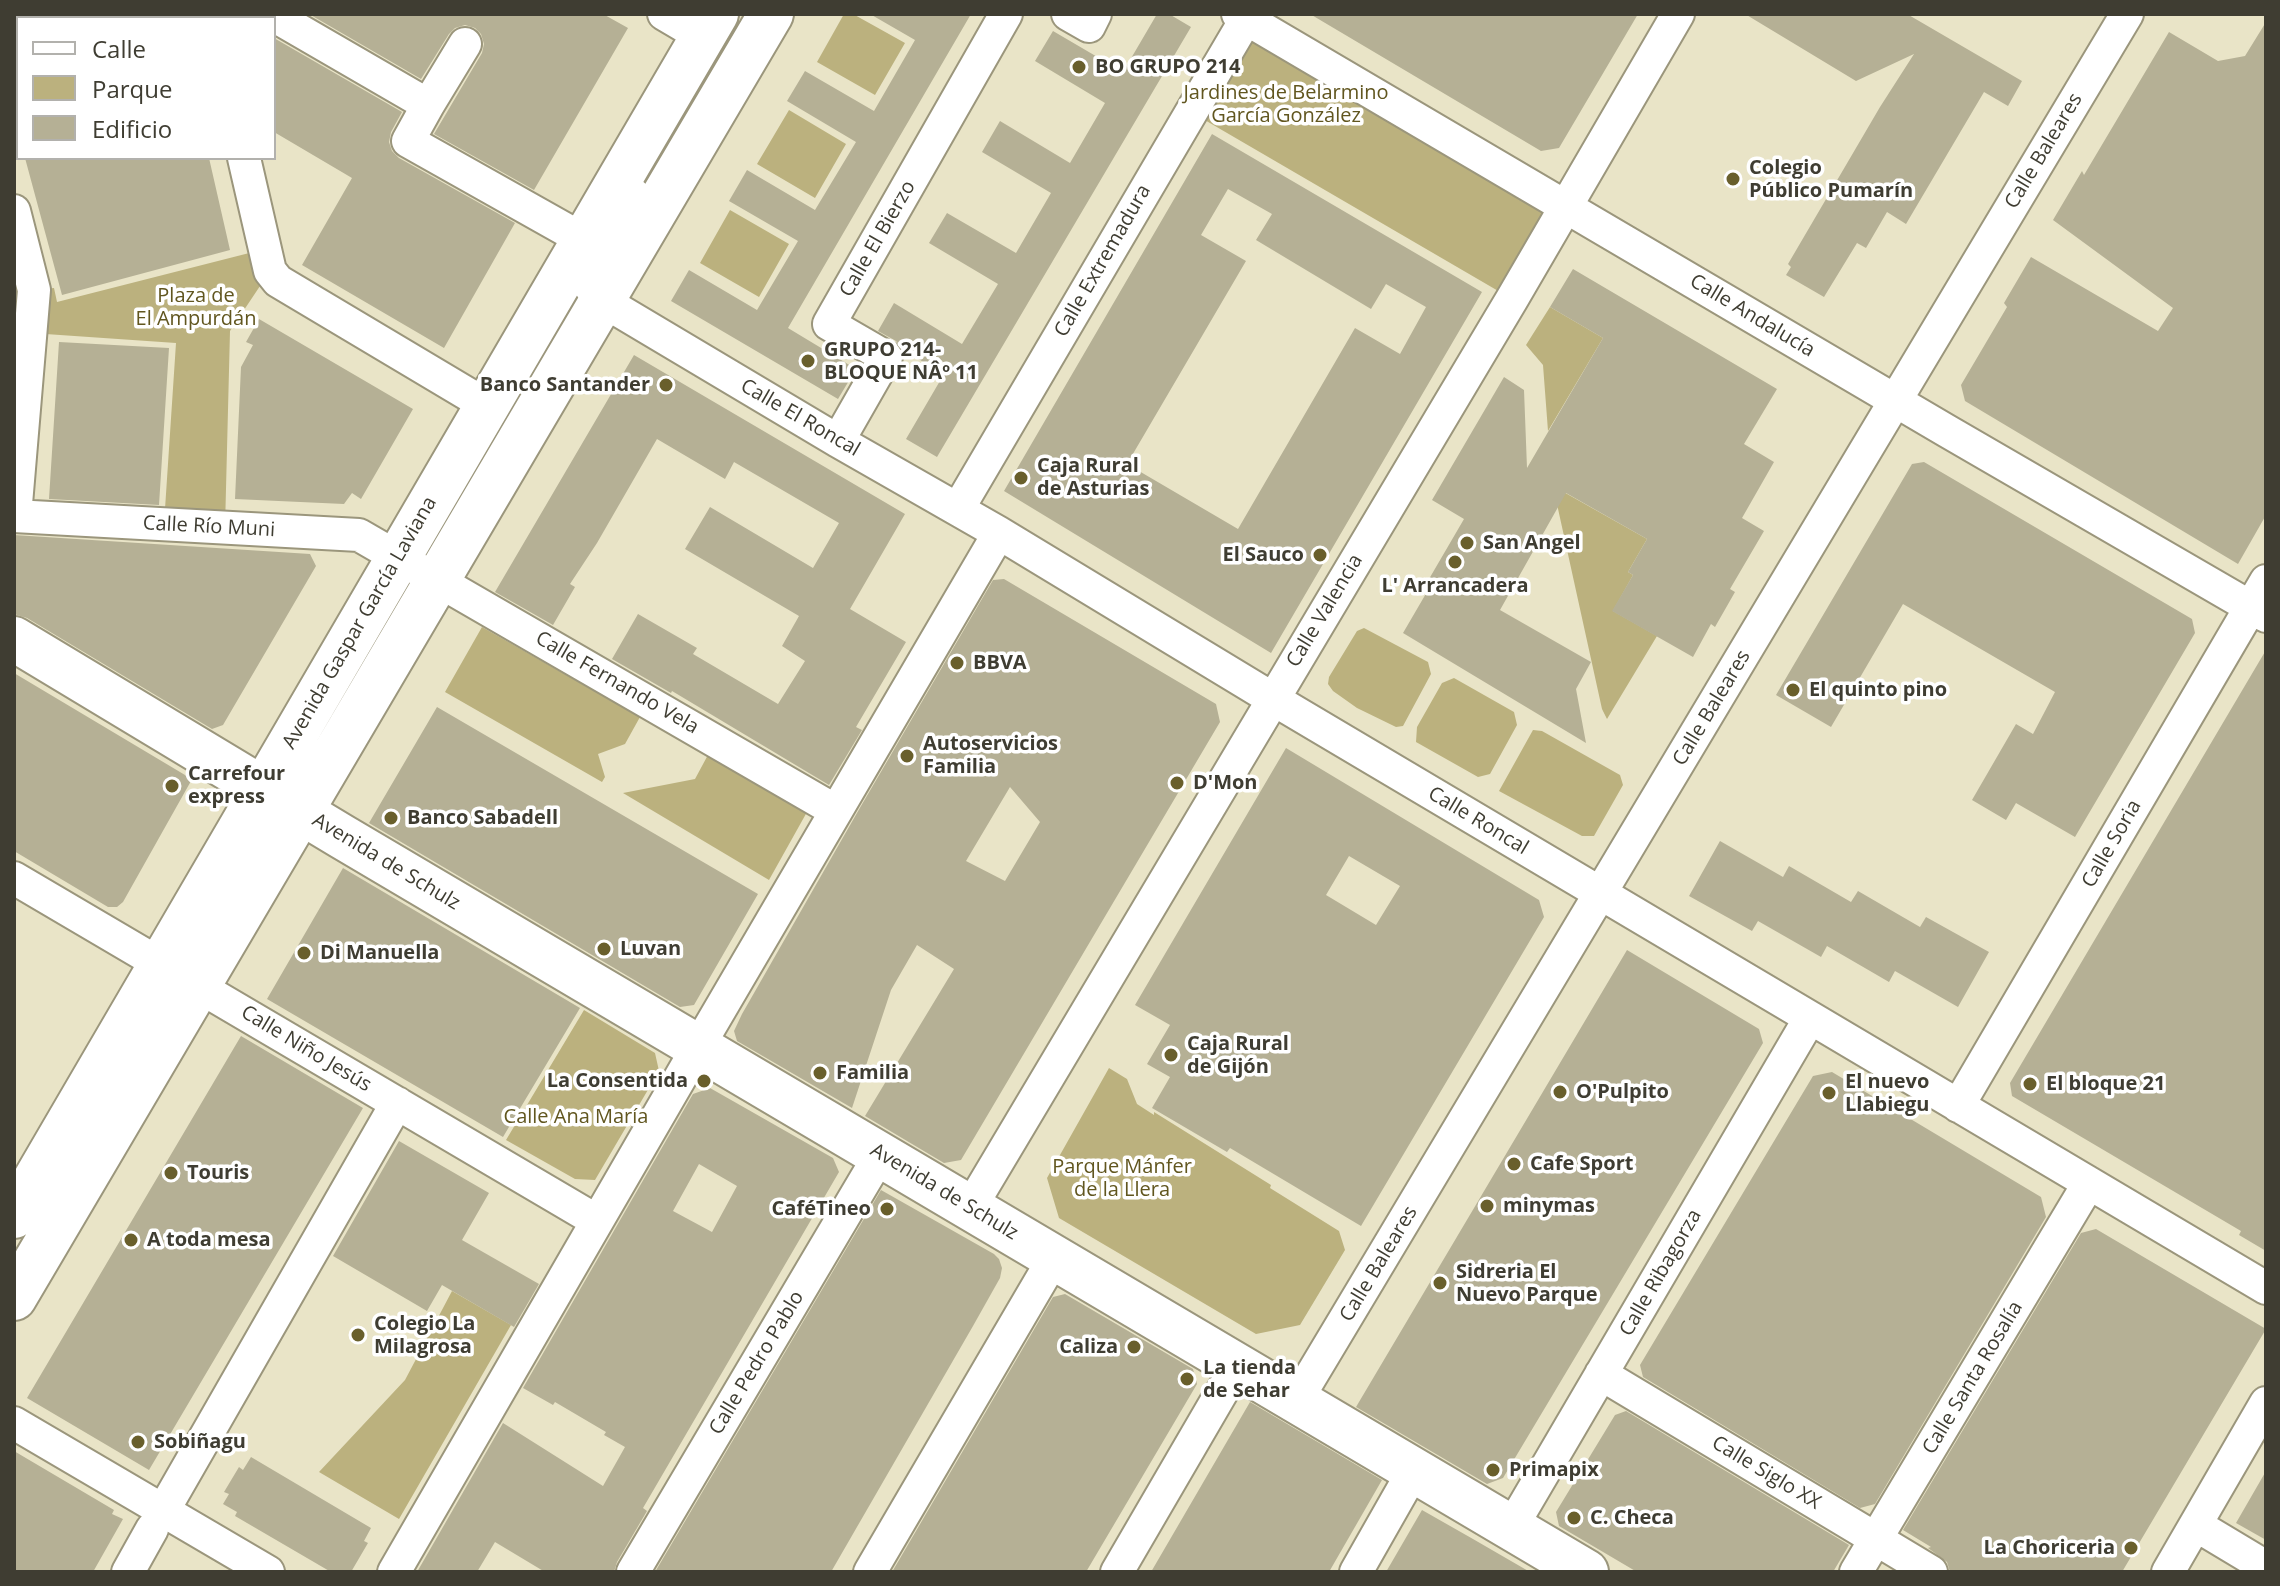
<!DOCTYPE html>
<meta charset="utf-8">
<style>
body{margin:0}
#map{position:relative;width:2280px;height:1586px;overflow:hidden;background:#e9e4c7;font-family:"Open Sans",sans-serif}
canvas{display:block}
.frame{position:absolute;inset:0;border:16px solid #3f3d32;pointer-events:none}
.legend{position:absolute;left:16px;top:16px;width:260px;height:144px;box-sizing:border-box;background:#fff;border:2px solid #b2b1ad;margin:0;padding:10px 14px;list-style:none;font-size:24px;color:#3f3d32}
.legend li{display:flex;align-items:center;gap:16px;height:40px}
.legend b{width:40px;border:2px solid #b2b1ad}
</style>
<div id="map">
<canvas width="2280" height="1586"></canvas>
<div class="frame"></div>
<ul class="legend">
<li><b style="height:10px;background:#fff"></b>Calle</li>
<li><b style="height:22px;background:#bbb17e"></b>Parque</li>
<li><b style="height:22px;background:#b5b095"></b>Edificio</li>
</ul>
</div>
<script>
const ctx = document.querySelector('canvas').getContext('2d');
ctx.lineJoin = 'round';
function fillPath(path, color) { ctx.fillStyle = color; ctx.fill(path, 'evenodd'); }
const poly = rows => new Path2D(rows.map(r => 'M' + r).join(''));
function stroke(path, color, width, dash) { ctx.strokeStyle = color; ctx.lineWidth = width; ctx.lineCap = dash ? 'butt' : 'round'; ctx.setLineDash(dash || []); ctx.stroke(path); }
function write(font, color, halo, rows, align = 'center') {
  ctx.font = font + ' "Open Sans",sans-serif'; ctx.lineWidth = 7; ctx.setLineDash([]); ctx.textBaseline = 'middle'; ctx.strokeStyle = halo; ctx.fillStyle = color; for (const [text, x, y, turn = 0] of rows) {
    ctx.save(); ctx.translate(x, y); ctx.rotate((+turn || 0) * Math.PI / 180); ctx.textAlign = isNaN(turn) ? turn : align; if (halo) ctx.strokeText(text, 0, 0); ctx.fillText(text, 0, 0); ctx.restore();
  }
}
const green = poly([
 [844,14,853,14,905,43,875,95,817,62],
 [1247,19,1566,207,1512,299,1191,112],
 [789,110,846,144,815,198,757,164],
 [730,210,789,244,759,297,700,263],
 [14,211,34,290,54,288,57,302,265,249,270,271,230,331,225,528,164,524,176,343,31,333,14,516],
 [1550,307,1603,338,1548,431,1543,365,1526,345],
 [1553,486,1647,539,1628,572,1633,575,1613,611,1657,636,1607,719,1602,709],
 [482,627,640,717,625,744,598,754,605,777,602,782,445,692],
 [1364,628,1428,662,1431,674,1403,726,1396,727,1357,708,1333,691,1328,684,1329,677,1357,631],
 [1454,678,1514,712,1517,725,1490,774,1478,777,1416,742,1417,727,1442,683],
 [1533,730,1542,731,1620,775,1623,785,1594,836,1582,836,1499,791],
 [709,753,807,812,769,880,623,793,695,779],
 [584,1010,655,1053,659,1071,595,1180,575,1179,506,1140],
 [1109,1068,1127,1079,1137,1104,1154,1115,1154,1112,1271,1185,1270,1188,1339,1231,1345,1250,1300,1325,1256,1334,1059,1218,1047,1178],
 [452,1291,511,1325,399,1519,319,1472,405,1380]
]);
const building = poly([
 [309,14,603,14,628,28,534,190,434,134,482,53,484,44,481,34,475,28,465,25,455,28,449,34,421,79],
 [870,14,971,14,788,328,856,369,838,399,671,301,689,270,757,310,798,241,729,201,747,170,815,210,856,142,787,101,805,71,874,111,915,40],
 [1157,14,1169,14,1191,27,937,457,906,439,944,374,903,350,896,341,878,331,894,303,962,344,998,284,929,243,947,213,1016,253,1051,193,982,152,1000,121,1070,163,1105,103,1035,61,1053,31,1123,72],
 [1310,14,1638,14,1559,148,1541,151],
 [1745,14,1907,14,2022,81,2008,106,1984,92,1906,224,1887,212,1866,248,1857,243,1824,297,1786,275,1791,267,1788,264,1880,107,1914,54,1856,81],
 [2266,22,2266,515,2238,564,1965,401,1961,385,2007,307,2004,303,2031,257,2158,331,2173,308,2053,220,2082,171,2084,175,2169,32,2218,61,2245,56],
 [274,38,402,112,391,132,389,142,392,151,399,158,515,223,444,348,302,265,352,178,274,132],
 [1212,134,1482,292,1271,653,1004,491],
 [1228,189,1272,214,1256,240,1371,309,1386,284,1426,307,1400,354,1355,328,1238,529,1127,464,1246,261,1201,235],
 [25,158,209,158,230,250,62,295],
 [1573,269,1777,389,1744,444,1774,462,1742,518,1764,531,1730,589,1735,592,1715,627,1711,624,1693,657,1612,611,1633,575,1628,572,1647,539,1566,493,1500,610,1591,662,1576,689,1586,743,1403,633,1431,585,1429,579,1464,519,1432,500,1504,377,1524,390,1527,468,1603,338,1550,307],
 [259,319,413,409,361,499,352,493,344,504,235,499,241,367,253,345,246,342],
 [59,342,169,348,159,505,49,499],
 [634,355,905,514,850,609,906,642,856,727,862,730,829,785,672,691,671,693,612,659,638,614,697,648,693,654,778,704,805,661,782,646,799,616,685,549,710,507,813,568,839,523,734,462,725,479,657,439,597,543,570,584,575,587,553,625,495,592],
 [1924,462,2192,619,2195,633,2075,837,2016,803,2006,820,1972,800,2016,724,2033,734,2055,692,1903,604,1831,727,1776,695,1912,464],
 [14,535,310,554,316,566,223,725,212,729,27,618,14,614],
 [1004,579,1216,704,1220,722,961,1160,944,1163,865,1116,954,969,917,945,891,990,852,1108,737,1041,734,1031,742,1014,861,806,993,580],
 [1010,787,1040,822,1005,881,966,861],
 [2266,650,2266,1251,2239,1235,2241,1231,2012,1096,2010,1083],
 [14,673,185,775,191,781,123,902,117,907,108,907,14,851],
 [437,707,758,894,694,1005,680,1007,369,823],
 [1286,748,1539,900,1544,917,1361,1226,1230,1148,1227,1152,1152,1108,1170,1077,1147,1064,1170,1025,1135,1005],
 [1349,856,1400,886,1376,925,1326,895],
 [1720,841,1783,877,1789,866,1851,902,1858,891,1920,927,1926,917,1989,952,1958,1007,1895,971,1889,982,1827,946,1821,957,1758,921,1752,931,1689,896],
 [343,868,580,1008,503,1137,267,999],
 [1627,950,1759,1029,1763,1043,1503,1478,1487,1484,1356,1407],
 [241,1036,363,1108,149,1470,27,1398],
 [1832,1072,2041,1197,2046,1217,1875,1504,1860,1508,1643,1377,1640,1365,1813,1076],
 [710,1088,833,1158,839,1172,643,1508,647,1511,617,1562,614,1572,545,1572,495,1542,477,1572,417,1572,503,1423,603,1486,625,1447,604,1435,606,1432,555,1402,553,1405,523,1388,693,1094],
 [699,1164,737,1186,712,1232,673,1211],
 [399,1141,489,1193,462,1240,539,1284,514,1327,442,1285,427,1311,333,1256],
 [881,1190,994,1254,999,1259,1002,1268,1000,1278,973,1326,831,1572,655,1572],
 [2096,1229,2266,1329,2122,1572,1950,1572,1947,1562,1928,1548,1931,1547,1903,1530,2081,1233],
 [1065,1294,1193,1369,1197,1384,1086,1572,892,1572,1053,1297],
 [1250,1402,1382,1480,1329,1572,1151,1572],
 [1626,1411,1849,1545,1833,1572,1637,1572,1559,1526,1556,1512,1615,1415],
 [14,1451,114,1510,112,1514,123,1519,93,1572,14,1572],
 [251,1457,371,1528,364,1541,368,1543,351,1572,331,1572,235,1516,237,1512,223,1504,229,1494,224,1492,239,1467,243,1470],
 [2266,1471,2266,1540,2236,1523],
 [1422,1510,1473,1539,1530,1572,1386,1572]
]);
const street = poly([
 [212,14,213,18],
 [271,14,428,105,408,141,584,240],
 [664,14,703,37],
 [1068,14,1089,26,1095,14],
 [1238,14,1947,431,2266,616],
 [428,105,465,44],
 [244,158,270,271,278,281,486,405],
 [633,194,595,270,591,288,603,301,838,441,999,533,1273,699,2266,1288],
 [14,211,34,290,15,516],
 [838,441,886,357,829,324,1006,14],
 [958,509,1249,14],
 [14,516,359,535,836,811],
 [14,878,597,1221],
 [1958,1106,2266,581],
 [970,1208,1512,299,1678,14],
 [1601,1374,1931,1572],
 [1296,1401,2127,14],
 [14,1423,268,1572],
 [163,1511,397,1103],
 [2196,1525,2266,1567],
 [1511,1528,1810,1018],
 [128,1572,152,1529],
 [394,1572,698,1047,999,533],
 [633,1572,880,1155],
 [870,1572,1054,1258],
 [1117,1572,1237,1366],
 [1356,1572,1414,1470],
 [1856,1572,2089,1183],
 [2168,1572,2266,1403]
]);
const secondary = poly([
 [14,639,341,836,1586,1572]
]);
const primary = poly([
 [14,1216,716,14],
 [14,1298,771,14]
]);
const markers = [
 [1079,67,8,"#695f2c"],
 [1733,179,8,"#695f2c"],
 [808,361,8,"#695f2c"],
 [666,385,8,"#695f2c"],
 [1021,478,8,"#695f2c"],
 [1467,543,8,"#695f2c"],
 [1320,555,8,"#695f2c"],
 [1455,562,8,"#695f2c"],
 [957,663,8,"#695f2c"],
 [1793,690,8,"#695f2c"],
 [907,756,8,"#695f2c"],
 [1177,783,8,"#695f2c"],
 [172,786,8,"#695f2c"],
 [391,818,8,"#695f2c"],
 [604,949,8,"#695f2c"],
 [304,953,8,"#695f2c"],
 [1171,1055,8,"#695f2c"],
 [820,1073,8,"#695f2c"],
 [704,1081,8,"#695f2c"],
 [2030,1084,8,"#695f2c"],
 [1560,1092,8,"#695f2c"],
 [1829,1093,8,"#695f2c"],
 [1514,1164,8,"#695f2c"],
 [171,1173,8,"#695f2c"],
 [1487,1206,8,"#695f2c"],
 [887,1209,8,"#695f2c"],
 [131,1240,8,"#695f2c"],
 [1440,1283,8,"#695f2c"],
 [358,1335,8,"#695f2c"],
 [1134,1347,8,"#695f2c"],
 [1187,1379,8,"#695f2c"],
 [138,1442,8,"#695f2c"],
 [1493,1470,8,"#695f2c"],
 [1574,1518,8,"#695f2c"],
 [2131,1548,8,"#695f2c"]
];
const poiNames = [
 ["BO GRUPO 214",1095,67],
 ["Colegio",1749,168],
 ["Público Pumarín",1749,191],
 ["GRUPO 214-",824,350],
 ["BLOQUE NÂº 11",824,373],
 ["Banco Santander",650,385,"right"],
 ["Caja Rural",1037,466],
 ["de Asturias",1037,489],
 ["San Angel",1483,543],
 ["El Sauco",1304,555,"right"],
 ["L' Arrancadera",1455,586,"center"],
 ["BBVA",973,663],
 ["El quinto pino",1809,690],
 ["Autoservicios",923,744],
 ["Familia",923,767],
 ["Carrefour",188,774],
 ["express",188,797],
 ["D'Mon",1193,783],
 ["Banco Sabadell",407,818],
 ["Luvan",620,949],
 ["Di Manuella",320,953],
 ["Caja Rural",1187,1044],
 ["de Gijón",1187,1067],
 ["Familia",836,1073],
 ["La Consentida",688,1081,"right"],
 ["El nuevo",1845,1082],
 ["Llabiegu",1845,1105],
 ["El bloque 21",2046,1084],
 ["O'Pulpito",1576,1092],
 ["Cafe Sport",1530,1164],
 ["Touris",187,1173],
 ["minymas",1503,1206],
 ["CaféTineo",871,1209,"right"],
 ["A toda mesa",147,1240],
 ["Sidreria El",1456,1272],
 ["Nuevo Parque",1456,1295],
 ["Colegio La",374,1324],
 ["Milagrosa",374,1347],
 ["Caliza",1118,1347,"right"],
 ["La tienda",1203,1368],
 ["de Sehar",1203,1391],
 ["Sobiñagu",154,1442],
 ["Primapix",1509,1470],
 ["C. Checa",1590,1518],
 ["La Choriceria",2115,1548,"right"]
];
const parkNames = [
 ["Jardines de Belarmino",1286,93],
 ["García González",1286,116],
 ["Plaza de",196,296],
 ["El Ampurdán",196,319],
 ["Calle Ana María",576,1117],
 ["Parque Mánfer",1122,1167],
 ["de la Llera",1122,1190]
];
const streetNames = [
 ["Calle Baleares",2044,151,-59],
 ["Calle El Bierzo",878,239,-60],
 ["Calle Extremadura",1103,261,-60],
 ["Calle Andalucía",1752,316,31],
 ["Calle El Roncal",800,418,30],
 ["Calle Río Muni",209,527,3],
 ["Calle Valencia",1325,611,-59],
 ["Avenida Gaspar García Laviana",360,623,-60],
 ["Calle Fernando Vela",617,683,30],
 ["Calle Baleares",1712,708,-59],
 ["Calle Roncal",1478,821,31],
 ["Calle Soria",2112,844,-60],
 ["Avenida de Schulz",386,862,31],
 ["Calle Niño Jesús",306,1049,31],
 ["Avenida de Schulz",944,1192,31],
 ["Calle Baleares",1379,1264,-59],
 ["Calle Ribagorza",1661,1273,-60],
 ["Calle Pedro Pablo",757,1363,-59],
 ["Calle Santa Rosalía",1973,1378,-59],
 ["Calle Siglo XX",1766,1473,31]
];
fillPath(green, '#bbb17e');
fillPath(building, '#b5b095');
stroke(street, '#9b967c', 36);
stroke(secondary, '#9b967c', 48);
stroke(primary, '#9b967c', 48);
stroke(street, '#fff', 32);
stroke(secondary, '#fff', 44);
stroke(primary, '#fff', 44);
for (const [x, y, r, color] of markers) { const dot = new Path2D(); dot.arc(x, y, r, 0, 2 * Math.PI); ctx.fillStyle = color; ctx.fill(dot); stroke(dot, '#fff', 3); }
write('bold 20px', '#3f3d32', '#fff', poiNames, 'left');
write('20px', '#61561f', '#fff', parkNames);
write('20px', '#3f3d32', '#fff', streetNames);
</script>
